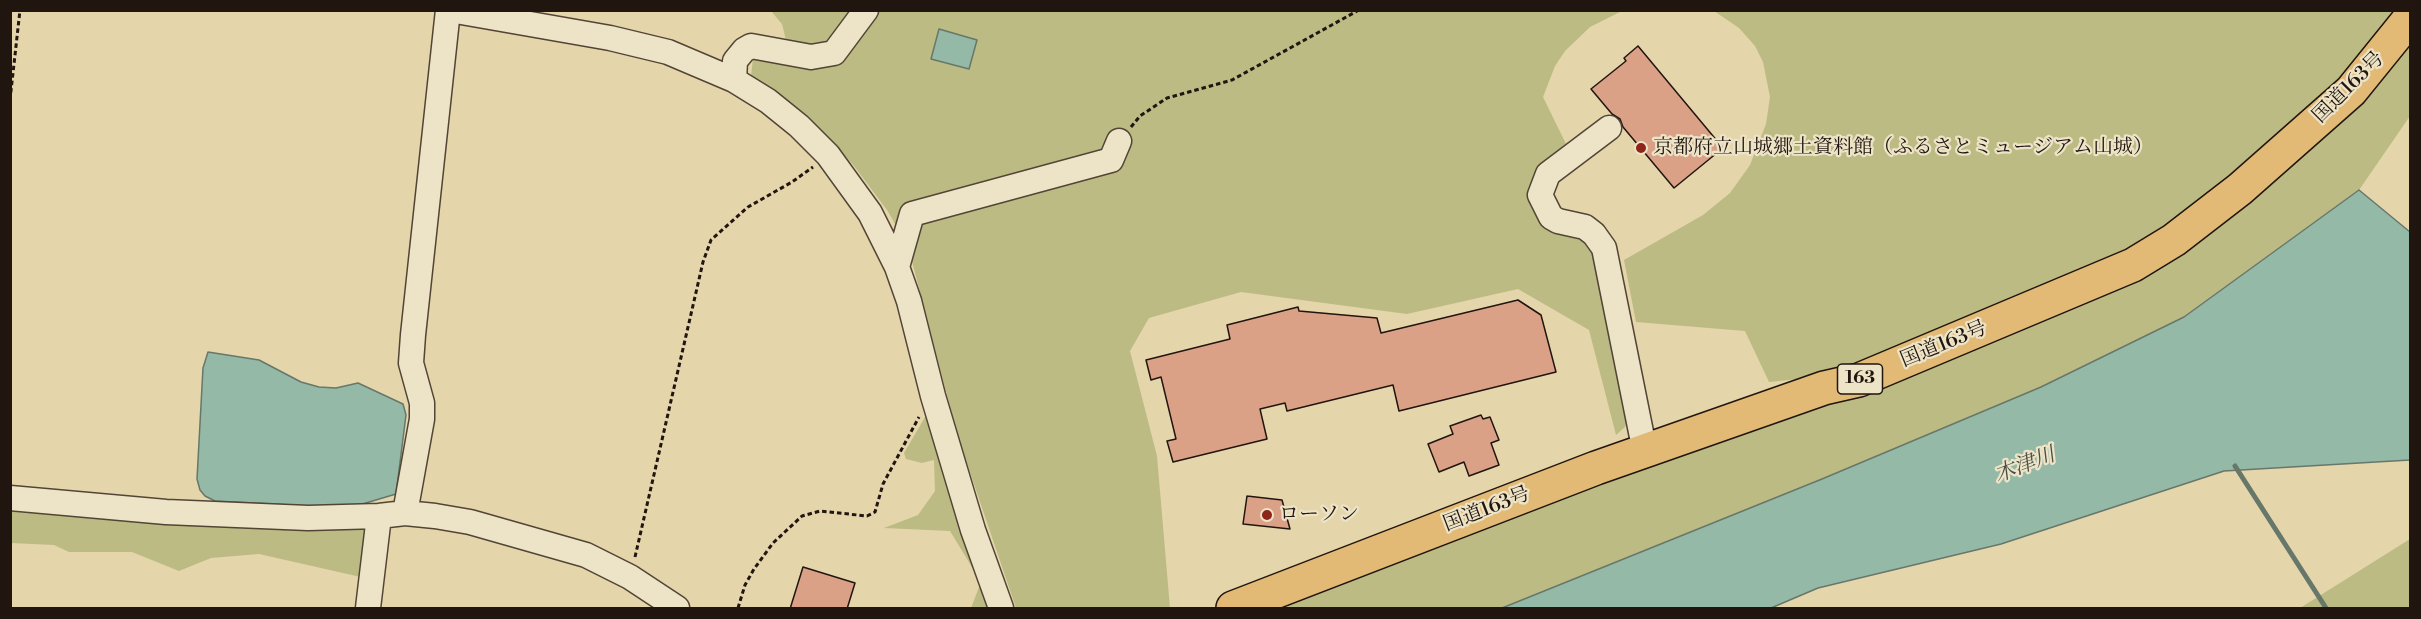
<!DOCTYPE html>
<meta charset="utf-8">
<style>
body{margin:0}
#map{position:relative;width:2421px;height:619px;overflow:hidden;background:#e4d5ab;font-family:"Libre Bodoni",serif}
canvas{display:block}
.frame{position:absolute;inset:0;border:12px solid #21150f;pointer-events:none}
</style>
<div id="map">
<canvas width="2421" height="619"></canvas>
<div class="frame"></div>
</div>
<script>
const ctx = document.querySelector('canvas').getContext('2d');
ctx.lineJoin = 'round';
function fillPath(path, color) { ctx.fillStyle = color; ctx.fill(path, 'evenodd'); }
const poly = rows => new Path2D(rows.map(r => 'M' + r).join(''));
function stroke(path, color, width, dash) { ctx.strokeStyle = color; ctx.lineWidth = width; ctx.lineCap = dash ? 'butt' : 'round'; ctx.setLineDash(dash || []); ctx.stroke(path); }
function write(font, color, halo, rows, align = 'center') {
  ctx.font = font + ' "Libre Bodoni","Noto Serif JP",serif'; ctx.lineWidth = 4.5; ctx.setLineDash([]); ctx.textBaseline = 'middle'; ctx.strokeStyle = halo; ctx.fillStyle = color; for (const [text, x, y, turn = 0] of rows) {
    ctx.save(); ctx.translate(x, y); ctx.rotate((+turn || 0) * Math.PI / 180); ctx.textAlign = isNaN(turn) ? turn : align; if (halo) ctx.strokeText(text, 0, 0); ctx.fillText(text, 0, 0); ctx.restore();
  }
}
const green = poly([
 [771,11,1622,11,1590,27,1565,51,1555,66,1543,97,1568,148,1535,193,1591,237,1629,415,1625,427,1616,435,1589,330,1518,289,1407,314,1241,292,1149,318,1130,351,1157,456,1170,608,1016,608,957,434,908,246,887,210,854,166,807,115,751,76,753,59,784,61,788,48,782,24],
 [1714,11,2402,11,2369,57,2192,213,2118,260,1803,385,1799,379,1769,382,1745,331,1636,322,1624,260,1703,215,1730,193,1750,165,1766,124,1770,97,1763,62,1755,46,1739,28],
 [2410,32,2410,116,2359,190,2184,317,2041,387,1822,479,1502,608,1260,608,2123,280],
 [928,412,990,608,971,608,981,582,950,531,884,528,918,515,935,491,934,460,922,463,906,459,904,453],
 [10,503,367,526,365,578,259,554,211,558,179,571,132,552,69,552,54,545,11,543],
 [2410,539,2410,608,2300,608]
]);
const water = poly([
 [939,29,977,40,969,69,931,59,939,29],
 [2359,190,2410,232,2410,460,2224,471,2001,544,1818,588,1771,608,1502,608,1822,479,2041,387,2184,317,2359,190],
 [208,352,259,360,301,382,319,387,336,388,358,383,403,404,406,415,396,494,349,508,215,501,205,496,200,490,197,479,203,368,208,352]
]);
const stream = poly([
 [2235,466,2326,608]
]);
const building = poly([
 [1638,46,1723,148,1674,188,1623,127,1620,119,1612,114,1591,89,1626,61,1624,58,1638,46],
 [1518,300,1541,315,1556,372,1399,411,1393,385,1287,411,1285,403,1260,409,1267,439,1173,462,1167,441,1176,439,1161,377,1151,380,1146,360,1230,339,1227,325,1298,307,1299,311,1377,318,1381,333,1518,300],
 [1481,415,1483,419,1490,417,1499,440,1491,443,1499,465,1469,476,1464,462,1439,472,1428,444,1453,434,1450,426,1481,415],
 [1247,496,1282,500,1290,529,1243,524,1247,496],
 [803,567,855,583,847,609,790,609,803,567]
]);
const path = poly([
 [10,100,20,10],
 [1131,127,1140,116,1167,98,1232,80,1359,10],
 [635,557,703,262,711,240,748,207,792,182,813,167],
 [738,608,745,585,754,569,773,543,802,516,820,511,867,516,875,512,883,484,919,417]
]);
const minor = poly([
 [450,10,610,38,668,52,734,80,768,101,799,126,828,155,870,213,897,267,909,301,933,396,973,530,1001,608],
 [734,80,735,61,744,50,751,46,811,57,834,53,866,10],
 [1609,128,1548,174,1540,195,1551,217,1558,221,1585,227,1594,234,1604,248,1645,452],
 [897,267,912,214,1111,160,1119,141],
 [10,498,166,512,308,518,379,516,405,513,435,516,470,522,586,555,630,577,677,608],
 [405,513,422,419,422,403,411,363,413,335,448,10],
 [368,608,379,516]
]);
const highway = poly([
 [1233,608,1596,468,1824,388,1859,380,2133,265,2174,240,2240,189,2351,91,2410,18]
]);
const markers = [
 [1641,148,6,"#8f2418"],
 [1267,515,6,"#8f2418"]
];
const shields = [
 [1860,379,45]
];
const shieldNames = [
 ["163",1860,379]
];
const streetNames = [
 ["国道163号",2349,88,-45],
 ["国道163号",1944,345,-22],
 ["国道163号",1487,510,-21]
];
const poiNames = [
 ["京都府立山城郷土資料館（ふるさとミュージアム山城）",1653,148],
 ["ローソン",1279,515]
];
const waterNames = [
 ["木津川",2025,466,-21]
];
fillPath(green, '#bcbb84');
fillPath(water, '#95b9a7');
stroke(water, '#67776a', 1.5);
stroke(stream, '#67776a', 5);
fillPath(building, '#dba186');
stroke(building, '#21150f', 1.5);
stroke(minor, '#524536', 27);
stroke(highway, '#21150f', 36);
stroke(path, '#21150f', 3, [4.5, 3]);
stroke(minor, '#ede4c8', 24);
stroke(highway, '#e2ba76', 33);
for (const [x, y, r, color] of markers) { const dot = new Path2D(); dot.arc(x, y, r, 0, 2 * Math.PI); ctx.fillStyle = color; ctx.fill(dot); stroke(dot, '#ede4c8', 2); }
for (const [x, y, w] of shields) { const box = new Path2D(); box.roundRect(x - w / 2, y - 15, w, 30, 4.5); ctx.fillStyle = '#ede4c8'; ctx.fill(box); stroke(box, '#21150f', 1.5); }
write('bold 18px', '#21150f', null, shieldNames);
write('20px', '#21150f', '#ede4c8', streetNames);
write('20px', '#21150f', '#ede4c8', poiNames, 'left');
write('italic 21px', '#4a4e44', '#ede4c8', waterNames);
</script>
